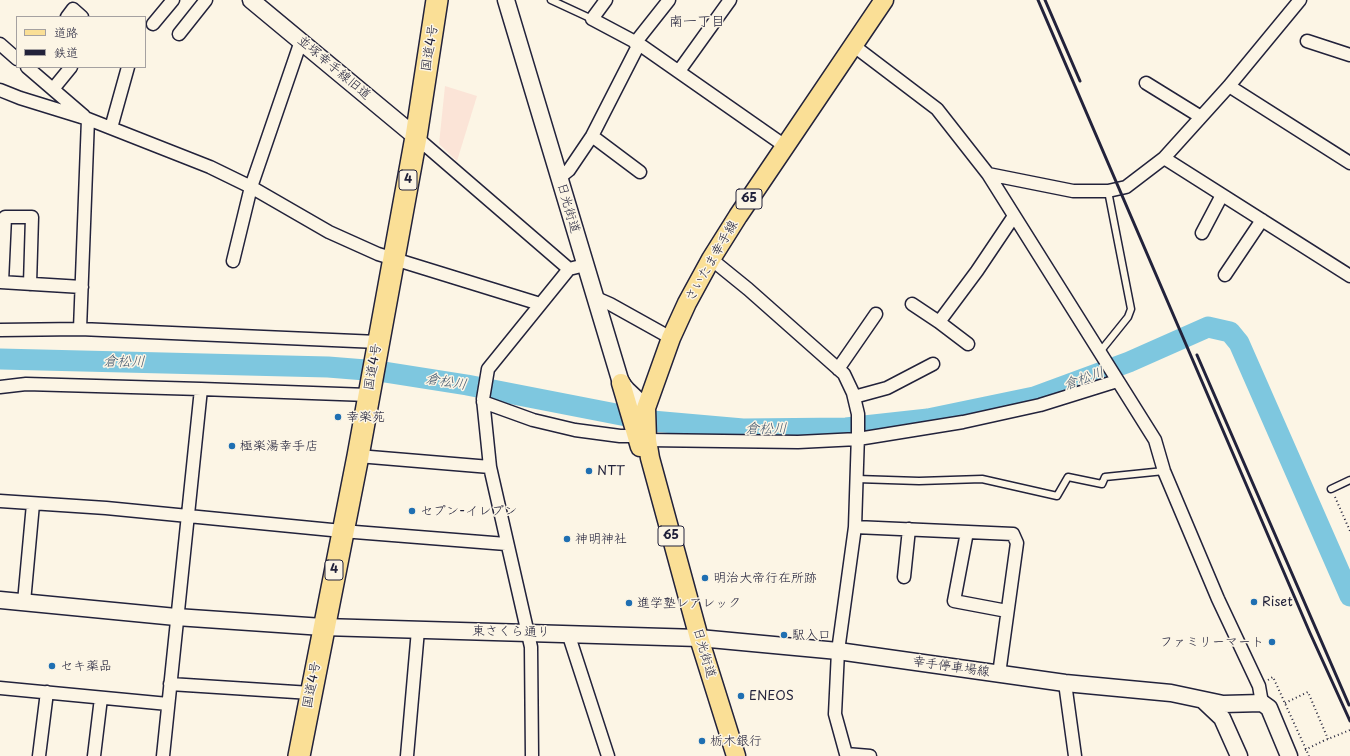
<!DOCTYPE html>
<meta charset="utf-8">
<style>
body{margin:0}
#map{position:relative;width:1350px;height:756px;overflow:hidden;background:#fcf5e5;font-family:"Playpen Sans","Klee One",sans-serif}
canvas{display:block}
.legend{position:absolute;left:16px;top:16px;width:130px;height:52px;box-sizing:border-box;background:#fcf5e5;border:1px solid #a5a1a1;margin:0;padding:5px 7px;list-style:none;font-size:12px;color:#22223b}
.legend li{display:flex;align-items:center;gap:8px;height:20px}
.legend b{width:20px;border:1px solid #a5a1a1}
</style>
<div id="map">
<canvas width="1350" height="756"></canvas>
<ul class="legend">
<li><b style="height:5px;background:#fadf96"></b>道路</li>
<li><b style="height:5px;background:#22223b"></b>鉄道</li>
</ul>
</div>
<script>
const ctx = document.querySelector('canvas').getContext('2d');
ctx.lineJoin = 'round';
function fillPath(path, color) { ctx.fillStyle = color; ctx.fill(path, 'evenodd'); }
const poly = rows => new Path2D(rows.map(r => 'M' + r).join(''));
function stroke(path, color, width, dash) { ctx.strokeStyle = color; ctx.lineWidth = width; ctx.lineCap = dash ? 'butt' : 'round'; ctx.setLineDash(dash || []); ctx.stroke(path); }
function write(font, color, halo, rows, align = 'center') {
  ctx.font = font + ' "Playpen Sans","Klee One",sans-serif'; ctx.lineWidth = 3; ctx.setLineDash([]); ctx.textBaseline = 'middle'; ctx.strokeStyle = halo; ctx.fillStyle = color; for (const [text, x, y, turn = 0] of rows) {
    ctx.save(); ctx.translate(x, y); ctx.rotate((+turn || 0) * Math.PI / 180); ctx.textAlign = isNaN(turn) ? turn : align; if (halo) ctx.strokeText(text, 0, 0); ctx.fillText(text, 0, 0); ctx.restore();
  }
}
const built = poly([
 [445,86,477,96,457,161,439,144]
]);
const river = poly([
 [0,359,328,367,378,371,467,385,652,421,743,429,846,428,928,419,1034,397,1129,362,1208,327,1230,332,1239,343,1350,596]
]);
const path = poly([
 [1335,497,1350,531],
 [1268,680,1273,677,1309,756],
 [1285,703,1308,692,1328,739],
 [1323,741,1350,730],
 [1305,750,1323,741]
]);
const lane = poly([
 [551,0,592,19],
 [1099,353,1128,317,1131,309,1108,191],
 [857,479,919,481,982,479,1057,496,1068,477,1102,484,1105,477,1164,471],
 [1331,489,1350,480]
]);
const street = poly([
 [606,0,592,19,639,44,785,146],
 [67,17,73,9,82,17],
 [153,24,173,0],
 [179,34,206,0],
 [1307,41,1350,55],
 [635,43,669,0],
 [0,44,17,59],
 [854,46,937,109,988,174,1155,440,1164,471,1218,599,1259,686,1262,703],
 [27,67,84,116],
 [679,71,730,0],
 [1146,83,1201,117],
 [1229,86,1350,163],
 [53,89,71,67],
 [0,90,20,98,88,119,210,167,251,187,329,232,378,254,540,304],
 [111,128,128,67],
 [592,136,640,172],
 [416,137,569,269],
 [1164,158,1350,276],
 [988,174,1073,191,1108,191,1126,187,1164,158,1229,86,1300,0],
 [559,178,569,170,592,136,639,44],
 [1202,233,1222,195],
 [711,259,748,289,844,374,853,393,858,414,858,434,855,527,838,651,835,714,846,754,870,756],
 [233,261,251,187,301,41],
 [1225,275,1262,220],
 [0,282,82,287],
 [2,282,5,217,32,217,30,284],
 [594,297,610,304,671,338],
 [912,304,939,322],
 [80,329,88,119],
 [0,330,80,329,378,342],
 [968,344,939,322,977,271,1014,216],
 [838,369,876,314],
 [0,387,26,384,201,389],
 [854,397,887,388,933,364],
 [483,402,533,420,575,430,620,436,637,436],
 [647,440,798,442,858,439,963,422,1040,405,1117,381],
 [358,456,490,467],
 [0,501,106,508,342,531,506,544],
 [855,527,1013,534,1017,543,999,674],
 [967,532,954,601,1007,611],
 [904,577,909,529],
 [24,602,33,504],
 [568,633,608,756],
 [1065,683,1075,756],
 [170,684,311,693],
 [0,688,168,704],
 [39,756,47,692],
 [94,756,101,698],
 [163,756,201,389,368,395],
 [407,756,418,630],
 [532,756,531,647,490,467,483,399,488,369,569,269,585,265]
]);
const secondary = poly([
 [251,0,416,137],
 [506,0,621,383,627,390,646,408],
 [0,600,176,617,323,627,699,638,838,651,1065,683,1171,693,1223,704,1262,703,1269,708,1289,756],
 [1204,701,1222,718,1239,756]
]);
const primary = poly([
 [621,383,640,447],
 [736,756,699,638,650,458,647,440,646,408,671,338,687,303,711,259,738,216,884,0]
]);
const highway = poly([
 [299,756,358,456,416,137,437,0]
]);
const rail = poly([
 [1038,0,1310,633,1350,721],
 [1045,0,1080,81],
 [1197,355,1349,705]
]);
const markers = [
 [338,417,4,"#1f6fb2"],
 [232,446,4,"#1f6fb2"],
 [589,471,4,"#1f6fb2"],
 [412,511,4,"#1f6fb2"],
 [567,539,4,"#1f6fb2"],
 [705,578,4,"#1f6fb2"],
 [1254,602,4,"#1f6fb2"],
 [629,603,4,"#1f6fb2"],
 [784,635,4,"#1f6fb2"],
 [1272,642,4,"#1f6fb2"],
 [52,666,4,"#1f6fb2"],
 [741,696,4,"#1f6fb2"],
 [702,741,4,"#1f6fb2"]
];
const shields = [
 [408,180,18],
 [749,199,26],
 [671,536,26],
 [334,570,18]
];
const shieldNames = [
 ["4",408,180],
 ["65",749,199],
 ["65",671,536],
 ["4",334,570]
];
const streetNames = [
 ["国道4号",430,48,-81],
 ["並塚幸手線旧道",334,68,40],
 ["日光街道",568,208,74],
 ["さいたま幸手線",712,261,-60],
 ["国道4号",373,367,-80],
 ["東さくら通り",511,632,1],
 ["日光街道",704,653,74],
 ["幸手停車場線",951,667,8],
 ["国道4号",312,685,-79]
];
const poiNames = [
 ["幸楽苑",346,417],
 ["極楽湯幸手店",240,446],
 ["NTT",597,471],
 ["セブン-イレブン",420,511],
 ["神明神社",575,539],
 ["明治大帝行在所跡",713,578],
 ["Riset",1262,602],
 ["進学塾レアレック",637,603],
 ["駅入口",792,635],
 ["ファミリーマート",1264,642,"right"],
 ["セキ薬品",60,666],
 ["ENEOS",749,696],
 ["栃木銀行",710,741]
];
const neighbourhoodNames = [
 ["南一丁目",697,22]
];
const waterNames = [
 ["倉松川",124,362,1],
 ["倉松川",1084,379,-20],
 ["倉松川",446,382,9],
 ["倉松川",766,429]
];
fillPath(built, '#fbe4d7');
stroke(river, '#7ec7df', 21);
stroke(lane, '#22223b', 9);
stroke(street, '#22223b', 15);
stroke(secondary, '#22223b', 19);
stroke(primary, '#22223b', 21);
stroke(highway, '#22223b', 24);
stroke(path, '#22223b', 2, [1, 3]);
stroke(lane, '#fcf5e5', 6);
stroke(street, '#fcf5e5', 12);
stroke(secondary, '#fcf5e5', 16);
stroke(primary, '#fadf96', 18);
stroke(highway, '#fadf96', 21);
stroke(rail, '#22223b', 3);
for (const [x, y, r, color] of markers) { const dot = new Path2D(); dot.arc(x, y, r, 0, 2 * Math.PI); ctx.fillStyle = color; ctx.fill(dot); stroke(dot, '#fcf5e5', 1.5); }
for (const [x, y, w] of shields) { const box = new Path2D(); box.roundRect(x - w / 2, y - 10, w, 20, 3); ctx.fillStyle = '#fcf5e5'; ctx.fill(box); stroke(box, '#22223b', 1); }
write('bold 12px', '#22223b', null, shieldNames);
write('13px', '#22223b', '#fcf5e5', streetNames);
write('13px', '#22223b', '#fcf5e5', poiNames, 'left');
write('14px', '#22223b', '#fcf5e5', neighbourhoodNames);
write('italic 14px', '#3e546c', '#fcf5e5', waterNames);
</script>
